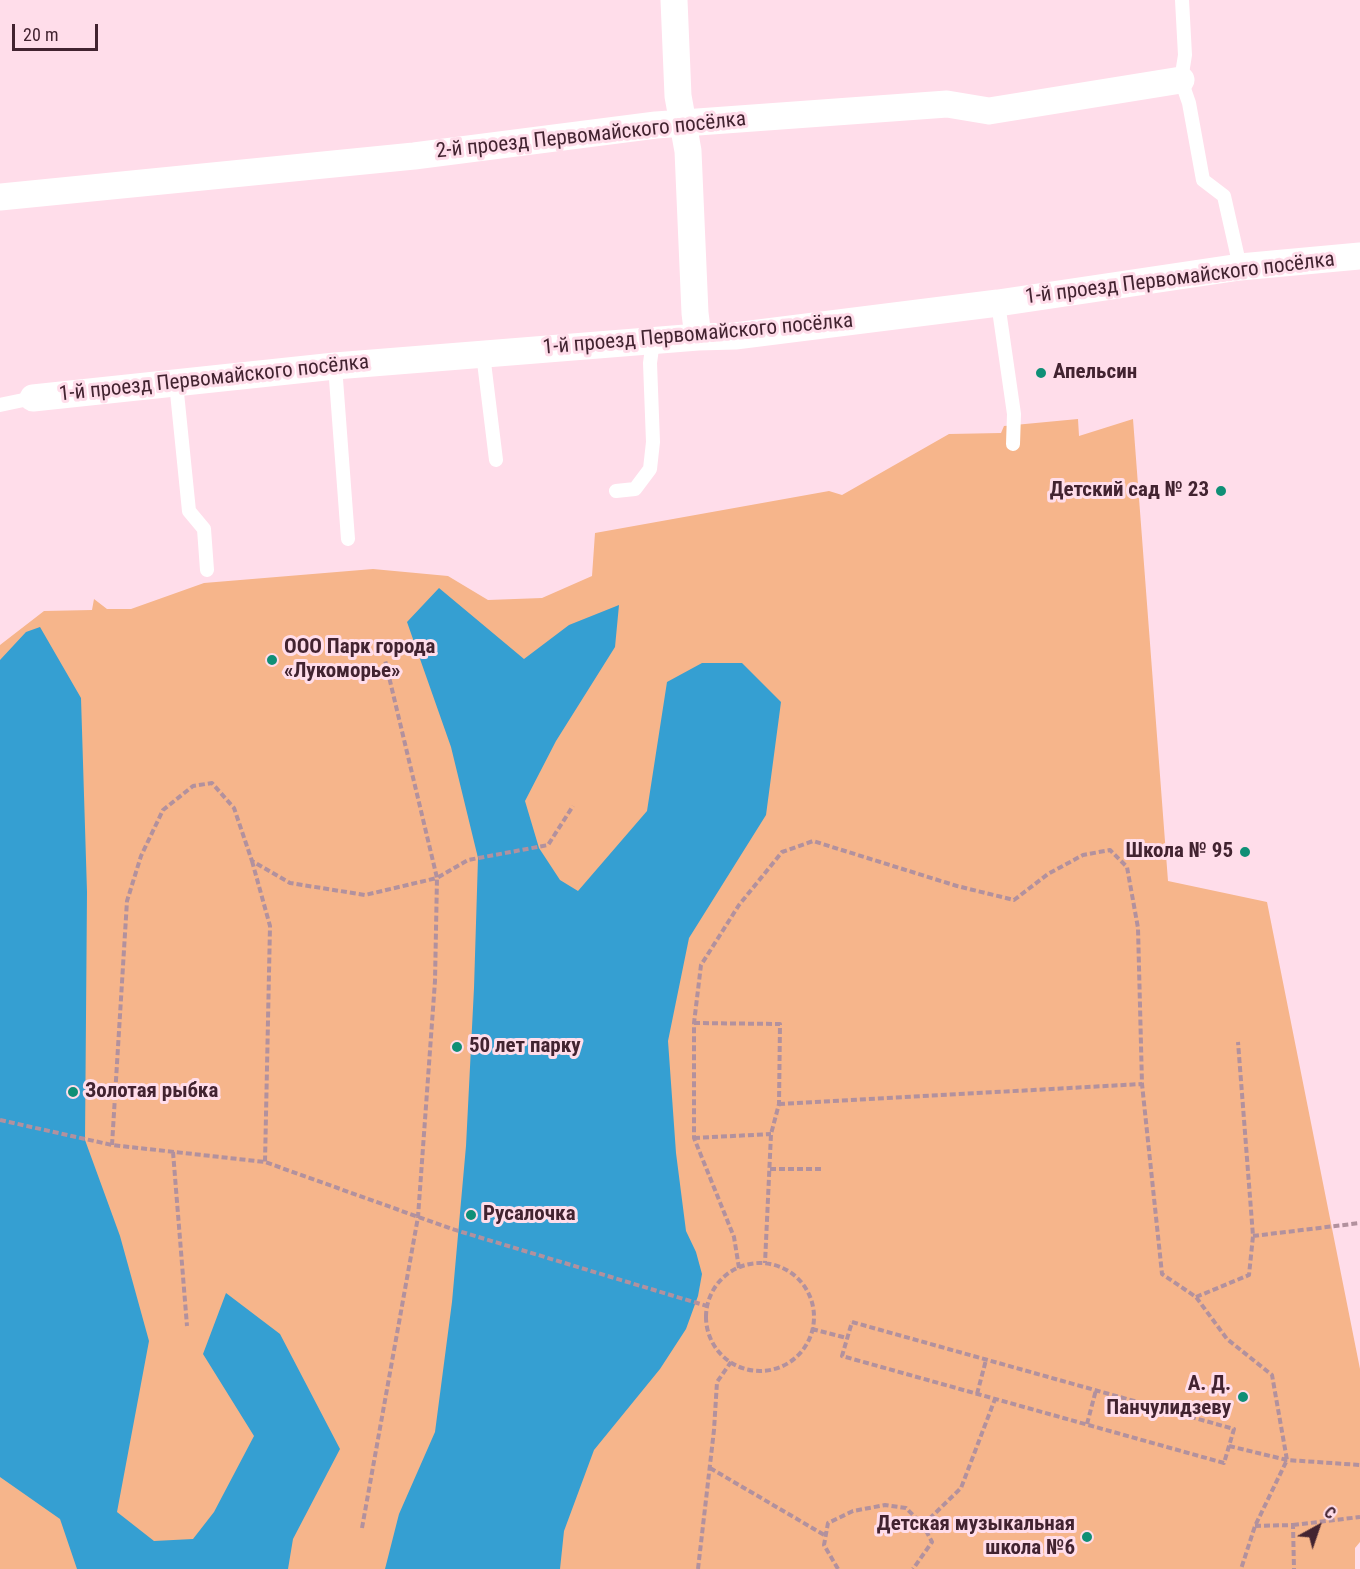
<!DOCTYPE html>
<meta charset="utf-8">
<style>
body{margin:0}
#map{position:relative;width:1360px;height:1569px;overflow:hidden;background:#ffddea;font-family:"Roboto Condensed",sans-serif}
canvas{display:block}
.north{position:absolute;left:1288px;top:1497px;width:60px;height:60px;-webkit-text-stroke:4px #ffddea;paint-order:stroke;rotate:40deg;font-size:16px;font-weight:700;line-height:24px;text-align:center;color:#422330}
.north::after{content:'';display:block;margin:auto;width:21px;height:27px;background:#422330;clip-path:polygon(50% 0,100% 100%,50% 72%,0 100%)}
.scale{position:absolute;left:12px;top:24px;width:86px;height:27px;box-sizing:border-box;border:3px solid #422330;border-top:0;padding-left:8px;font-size:18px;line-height:21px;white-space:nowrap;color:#422330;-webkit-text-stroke:4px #ffddea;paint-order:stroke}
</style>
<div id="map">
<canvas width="1360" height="1569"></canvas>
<div class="north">С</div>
<div class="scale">20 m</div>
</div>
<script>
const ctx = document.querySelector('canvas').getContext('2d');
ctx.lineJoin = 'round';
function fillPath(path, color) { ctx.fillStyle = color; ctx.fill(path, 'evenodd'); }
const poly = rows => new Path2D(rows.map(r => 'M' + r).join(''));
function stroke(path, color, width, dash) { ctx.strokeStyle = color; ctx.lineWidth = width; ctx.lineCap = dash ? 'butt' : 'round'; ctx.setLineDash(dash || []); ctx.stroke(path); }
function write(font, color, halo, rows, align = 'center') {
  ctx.font = font + ' "Roboto Condensed",sans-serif'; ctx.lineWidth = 6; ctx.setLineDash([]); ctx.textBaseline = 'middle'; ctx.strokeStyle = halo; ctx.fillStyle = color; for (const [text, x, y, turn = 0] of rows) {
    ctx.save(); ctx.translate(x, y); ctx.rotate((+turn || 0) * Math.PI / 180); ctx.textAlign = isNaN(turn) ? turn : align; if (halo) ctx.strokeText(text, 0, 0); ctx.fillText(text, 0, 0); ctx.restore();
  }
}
const green = poly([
 [1078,419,1079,436,1133,419,1168,881,1267,902,1360,1369,1360,1542,1355,1548,1355,1569,0,1569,0,645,44,611,92,610,94,599,107,609,131,609,204,583,373,569,448,576,488,600,542,598,592,576,595,533,829,491,842,495,949,434,1001,433,1004,426]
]);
const water = poly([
 [439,588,524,659,569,625,619,605,615,647,556,741,525,801,539,848,560,880,578,891,647,811,667,682,702,663,742,663,781,702,766,815,689,938,668,1041,676,1153,686,1231,696,1252,702,1274,698,1296,686,1329,660,1369,594,1450,564,1531,560,1569,385,1569,399,1514,435,1432,452,1302,466,1146,474,988,478,858,451,747,407,622],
 [40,627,81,698,87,892,85,1140,120,1236,149,1341,117,1512,154,1541,193,1539,214,1512,254,1436,203,1354,226,1293,280,1334,340,1449,293,1539,288,1569,77,1569,60,1519,0,1477,0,660,26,632]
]);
const path = poly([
 [252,861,270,926,265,1162],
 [694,1023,780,1024,779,1104,771,1134,765,1263],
 [779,1104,1142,1084],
 [0,1120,112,1145,265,1162,452,1229,707,1306],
 [694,1138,771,1134],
 [112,1145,127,901,141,856,163,810,193,786,212,783,234,808,252,861,290,883,365,895,437,878,385,660],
 [173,1152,187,1326],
 [770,1169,823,1169],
 [1253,1236,1360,1223],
 '706 1317a54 54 0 1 1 108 0a54 54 0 1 1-108 0Z',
 [739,1268,734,1237,694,1138,694,1023,701,965,739,905,782,852,813,841,957,886,1014,900,1048,874,1083,855,1110,850,1127,867,1138,928,1142,1084,1162,1274,1196,1297,1227,1339,1272,1375,1287,1460,1255,1526,1241,1569],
 [1196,1297,1249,1275,1253,1236,1238,1042],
 [852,1322,1234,1429,1224,1463,842,1356,852,1322],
 [812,1329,847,1338],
 [977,1394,986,1360],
 [1087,1424,1096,1390],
 [1229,1446,1287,1460,1360,1465],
 [710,1468,826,1536],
 [923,1525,961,1488,995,1399],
 [1293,1525,1360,1517],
 [1255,1526,1293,1525,1294,1569],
 [362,1528,418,1217,435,981,437,878,468,860,548,845,573,806],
 [698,1569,714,1430,717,1382,731,1362],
 [838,1569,824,1545,828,1523,853,1511,885,1505,906,1508,923,1525,932,1542,913,1569]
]);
const lane = poly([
 [1182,0,1185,55,1181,80,1189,103,1203,180,1224,196,1240,267],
 [998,303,1014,414,1013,444],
 [483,354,496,460],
 [335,366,348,539],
 [176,383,189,511,204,529,207,570],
 [0,405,33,398],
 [616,491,635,489,650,469,653,442,650,363,653,341]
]);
const street = poly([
 [674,0,678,96,688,151,695,313,698,337],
 [0,197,414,156,656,125,947,104,989,111,1181,80],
 [33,398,335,366,698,337,735,336,998,303,1240,267,1360,256]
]);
const markers = [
 [1041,373,6,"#0f8f76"],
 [1221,491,6,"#0f8f76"],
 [272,660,6,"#0f8f76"],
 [1245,852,6,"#0f8f76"],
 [457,1047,6,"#0f8f76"],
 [73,1092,6,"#0f8f76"],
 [471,1215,6,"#0f8f76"],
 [1243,1397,6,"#0f8f76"],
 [1087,1537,6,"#0f8f76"]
];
const streetNames = [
 ["2-й проезд Первомайского посёлка",591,136,-6],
 ["1-й проезд Первомайского посёлка",1180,279,-7],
 ["1-й проезд Первомайского посёлка",698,335,-5],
 ["1-й проезд Первомайского посёлка",214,379,-6]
];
const poiNames = [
 ["Апельсин",1053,373],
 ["Детский сад № 23",1209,491,"right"],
 ["ООО Парк города",284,648],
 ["«Лукоморье»",284,672],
 ["Школа № 95",1233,852,"right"],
 ["50 лет парку",469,1047],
 ["Золотая рыбка",85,1092],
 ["Русалочка",483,1215],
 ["А. Д.",1231,1385,"right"],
 ["Панчулидзеву",1231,1409,"right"],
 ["Детская музыкальная",1075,1525,"right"],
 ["школа №6",1075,1549,"right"]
];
fillPath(green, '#f6b58b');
fillPath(water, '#359fd2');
stroke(path, '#b2919e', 4, [6, 3]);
stroke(lane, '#fff', 14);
stroke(street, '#fff', 27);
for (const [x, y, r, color] of markers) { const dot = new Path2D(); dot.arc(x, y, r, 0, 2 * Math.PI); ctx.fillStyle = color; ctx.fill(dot); stroke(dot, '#ffddea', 2); }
write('21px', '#422330', '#ffddea', streetNames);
write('bold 21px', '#422330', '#ffddea', poiNames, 'left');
</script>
